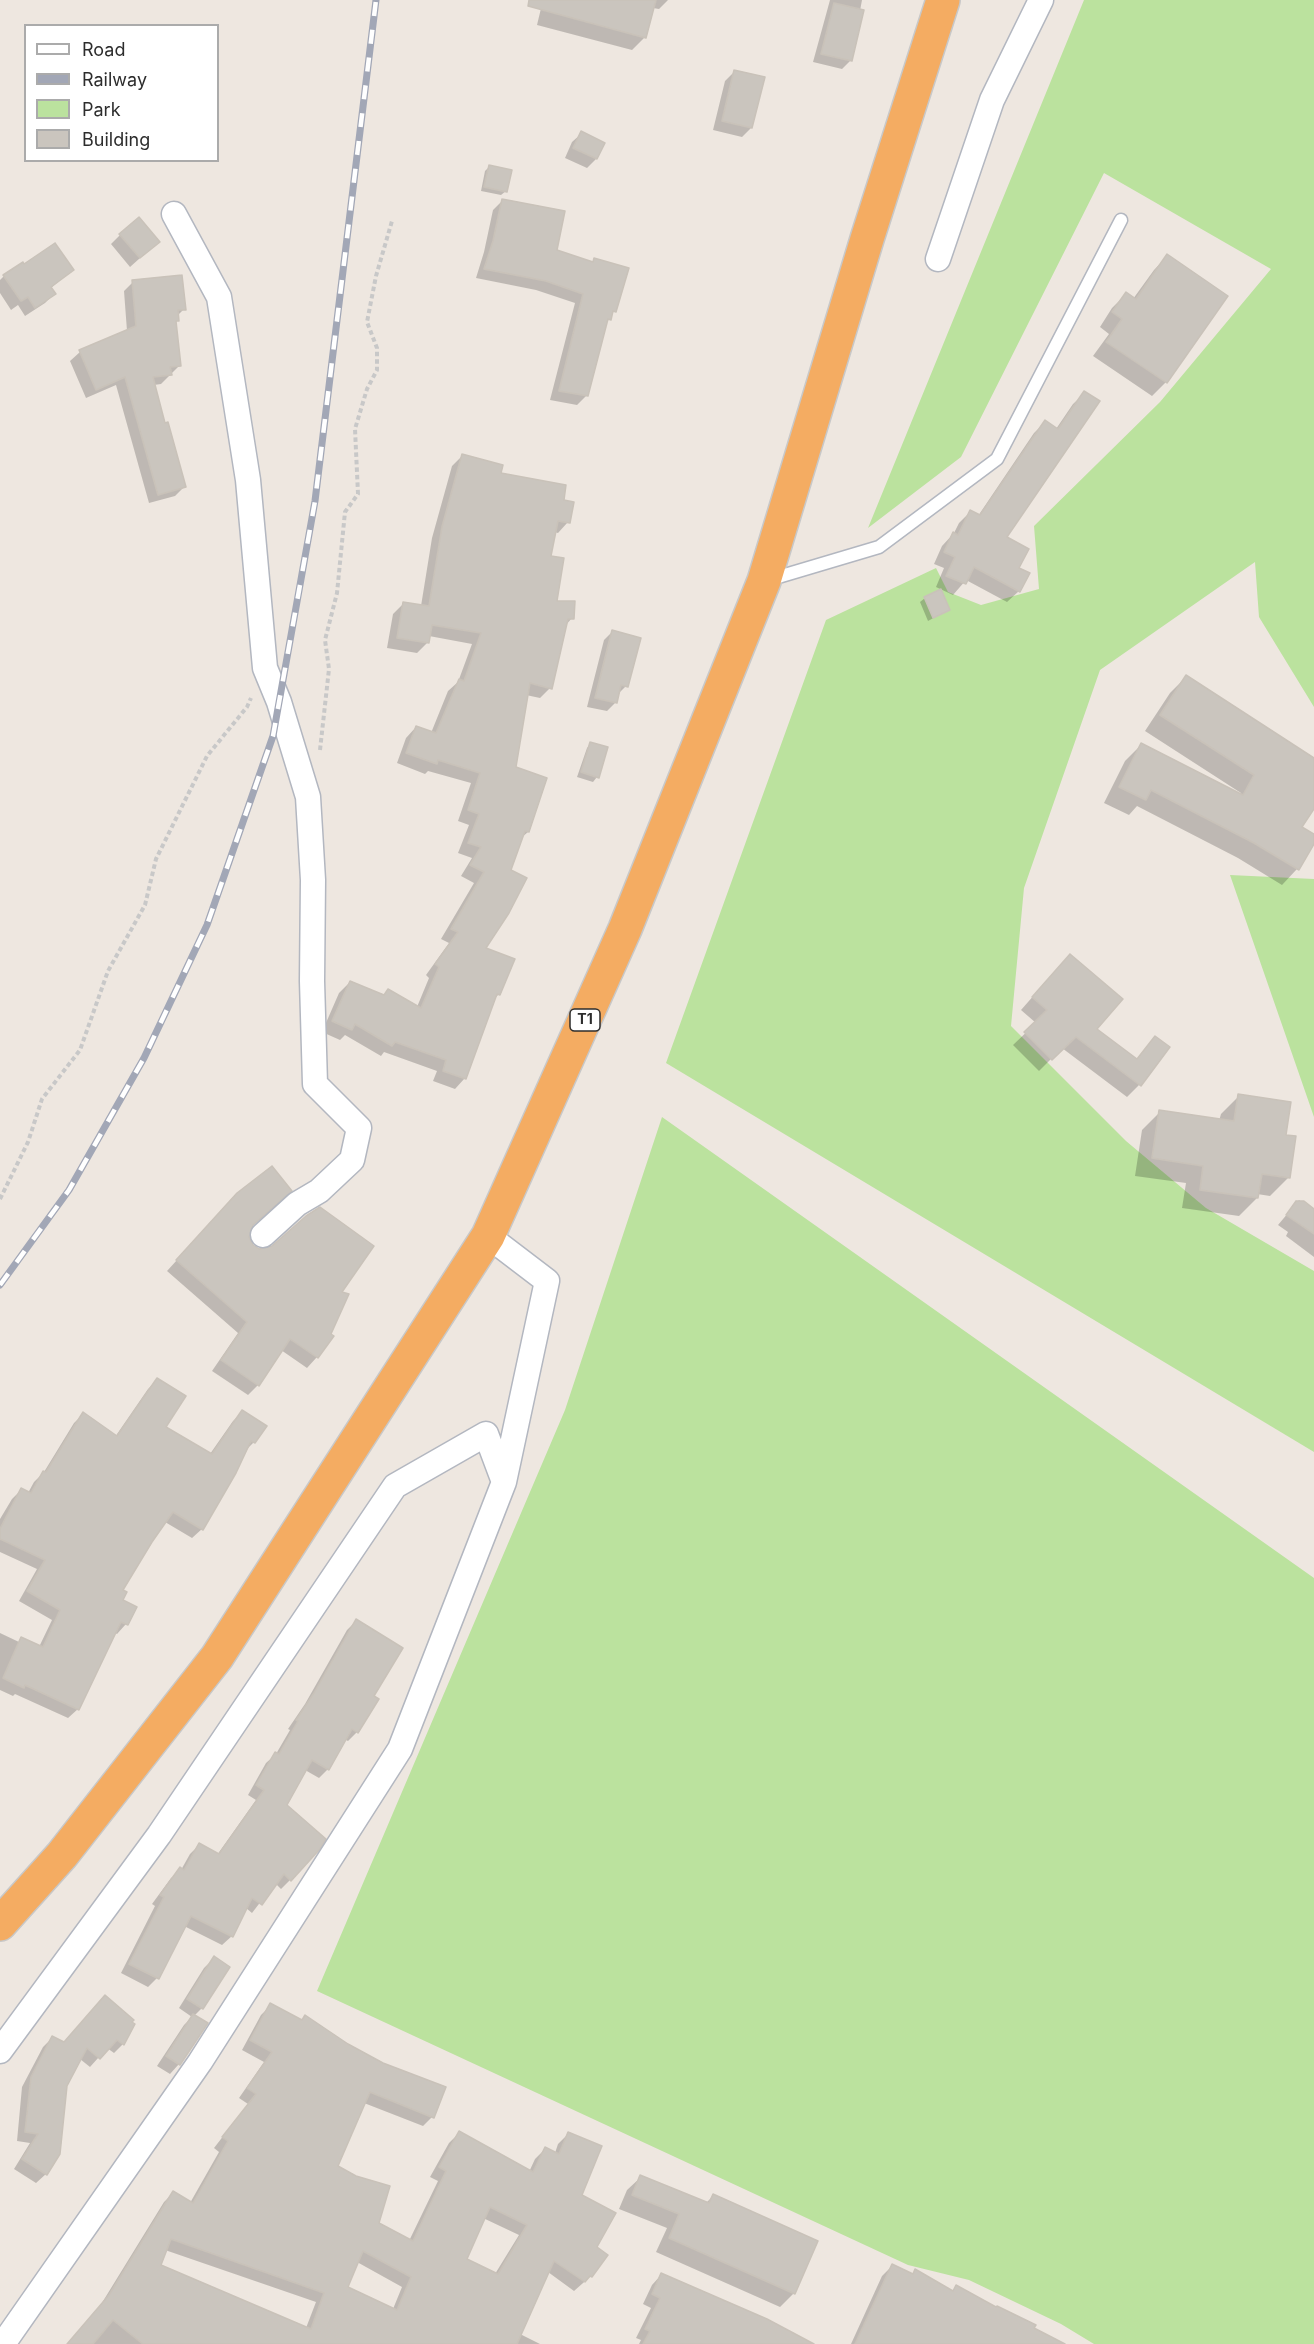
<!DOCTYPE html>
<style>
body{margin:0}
#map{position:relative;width:1314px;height:2344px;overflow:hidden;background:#eee7e0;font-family:Inter,sans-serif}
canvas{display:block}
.legend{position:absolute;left:24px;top:24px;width:195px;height:138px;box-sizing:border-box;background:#fff;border:2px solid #ababab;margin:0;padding:8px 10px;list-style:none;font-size:18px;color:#2d2d2d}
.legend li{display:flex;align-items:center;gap:12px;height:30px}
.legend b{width:30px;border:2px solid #ababab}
</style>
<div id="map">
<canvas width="1314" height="2344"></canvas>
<ul class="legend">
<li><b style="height:8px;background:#fff"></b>Road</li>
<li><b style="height:8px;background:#a2a7b6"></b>Railway</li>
<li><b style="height:16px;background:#bbe29e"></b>Park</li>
<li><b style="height:16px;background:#cac5be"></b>Building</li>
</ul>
</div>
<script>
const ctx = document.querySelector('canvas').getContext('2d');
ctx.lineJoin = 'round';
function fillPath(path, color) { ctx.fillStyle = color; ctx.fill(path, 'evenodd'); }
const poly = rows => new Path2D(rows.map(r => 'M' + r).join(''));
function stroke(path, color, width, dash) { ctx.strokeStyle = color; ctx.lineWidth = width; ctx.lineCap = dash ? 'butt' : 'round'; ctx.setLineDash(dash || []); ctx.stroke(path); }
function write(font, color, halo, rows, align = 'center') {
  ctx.font = font + ' Inter,sans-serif'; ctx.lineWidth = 4.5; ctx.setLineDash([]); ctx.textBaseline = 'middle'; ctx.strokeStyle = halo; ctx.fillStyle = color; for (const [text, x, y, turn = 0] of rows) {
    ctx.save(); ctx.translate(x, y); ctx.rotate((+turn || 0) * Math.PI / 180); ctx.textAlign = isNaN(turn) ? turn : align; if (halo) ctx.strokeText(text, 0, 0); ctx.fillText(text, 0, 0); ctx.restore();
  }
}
const green = poly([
 [1084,0,1314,0,1314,707,1259,617,1255,562,1100,670,1024,888,1011,1026,1126,1141,1206,1208,1314,1271,1314,1452,666,1063,826,620,936,568,948,592,981,605,1039,589,1034,526,1160,402,1271,269,1104,173,961,457,868,528],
 [1230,875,1314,879,1314,1117],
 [662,1117,1314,1578,1314,2344,1094,2344,1061,2324,969,2280,908,2265,317,1991,565,1410]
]);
const shadow = poly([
 [543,0,668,0,659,9,653,8,645,37,632,50,537,25],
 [830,0,862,0,851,60,842,69,813,62],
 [734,72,751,128,742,137,713,130,725,81],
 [582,133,596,159,587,168,565,158,572,142],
 [489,167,506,191,501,195,481,191,485,171],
 [502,201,556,251,591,263,595,259,614,311,606,322,587,395,577,405,550,400,575,303,536,290,476,278,484,252,493,210],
 [120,235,158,242,130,267,111,244],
 [1167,256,1226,296,1166,382,1152,396,1093,356,1109,334,1100,327,1112,308,1126,294,1133,299,1154,270],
 [72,270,51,288,54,294,45,303,25,316,18,305,11,310,0,293,0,280,4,276],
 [133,282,184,309,177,316,177,321,175,323,180,365,161,384,154,385,164,425,184,487,175,496,149,503,116,385,86,398,70,361,80,352,127,331,124,291],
 [1085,393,1005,537,1017,569,1019,591,1007,602,966,580,953,595,936,587,944,568,934,564,942,546,954,533,959,523,970,512,978,516,1034,433,1045,422,1056,429,1073,404],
 [463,455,562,501,568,522,558,533,554,532,549,557,556,602,572,618,565,626,550,688,540,698,526,695,514,768,528,832,521,838,483,949,499,994,493,1000,465,1078,455,1089,433,1081,437,1071,384,1052,381,1056,345,1035,340,1040,322,1032,339,993,350,982,417,1007,429,978,426,975,449,943,441,939,474,883,461,876,472,858,458,853,469,825,458,821,471,783,428,771,425,774,397,763,406,738,416,727,431,733,448,691,458,682,472,644,429,636,428,642,417,653,387,648,393,614,404,603,421,606,432,538,452,466],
 [925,598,948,610,928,621,920,602],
 [612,632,626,686,617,695,616,702,607,711,587,707,604,640],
 [1186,677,1314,760,1314,806,1300,827,1314,835,1314,841,1297,869,1282,885,1238,858,1137,806,1129,815,1104,803,1125,761,1141,745,1240,795,1241,793,1145,731,1170,693],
 [591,743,597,777,593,782,577,777,587,748],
 [1057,969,1095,1029,1136,1060,1156,1038,1168,1048,1139,1085,1127,1097,1062,1048,1039,1071,1013,1045,1036,1023,1021,1010],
 [1239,1096,1284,1136,1289,1177,1270,1196,1257,1194,1257,1198,1239,1216,1182,1208,1186,1183,1135,1176,1142,1130,1160,1112,1219,1121,1221,1114],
 [1299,1200,1314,1211,1314,1257,1286,1236,1288,1232,1278,1225],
 [227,1205,250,1227,248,1231,251,1245,259,1250,273,1247,340,1292,317,1357,307,1368,281,1350,258,1385,248,1395,212,1371,238,1333,167,1271],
 [157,1380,164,1427,210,1454,233,1421,242,1412,254,1442,244,1452,202,1529,192,1538,165,1522,121,1591,126,1624,117,1634,115,1633,78,1709,68,1718,15,1694,13,1696,0,1690,0,1633,19,1642,21,1639,39,1647,52,1620,19,1601,37,1569,0,1552,0,1519,12,1499,21,1490,28,1493,34,1482,44,1472,74,1423,83,1414,115,1437,148,1389],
 [356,1621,372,1697,357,1732,348,1741,344,1739,328,1769,319,1778,305,1770,285,1806,290,1880,281,1889,275,1883,252,1913,246,1908,232,1936,222,1945,184,1926,157,1978,148,1987,121,1973,155,1906,152,1904,171,1878,181,1870,190,1854,199,1845,217,1855,256,1800,248,1795,266,1763,276,1754,290,1730,288,1729,305,1704,347,1630],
 [214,1958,202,2008,194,2016,179,2064,170,2074,157,2066,184,2025,192,2017,179,2008,204,1968],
 [271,2005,432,2117,423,2126,364,2103,336,2167,377,2223,409,2241,438,2181,430,2177,449,2143,459,2133,529,2172,535,2159,545,2149,555,2153,558,2144,568,2134,580,2195,595,2248,591,2276,574,2291,548,2272,520,2334,540,2344,67,2344,100,2306,164,2202,173,2193,190,2203,219,2152,214,2148,248,2104,239,2098,264,2062,242,2050,261,2015],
 [483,2218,519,2235,495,2274,465,2260],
 [165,2250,316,2302,306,2328,159,2266],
 [357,2262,402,2287,393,2309,346,2288],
 [130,2022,123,2044,114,2053,107,2048,90,2067,80,2059,66,2086,46,2174,36,2183,14,2169,30,2143,17,2141,22,2087,43,2047,53,2037,63,2043],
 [641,2177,706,2203,713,2196,794,2293,780,2307,656,2252,667,2228,619,2209,627,2190],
 [892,2266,912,2275,915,2271,952,2292,956,2287,1061,2344,851,2344,882,2276],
 [661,2275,811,2344,639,2344,641,2340,636,2338,651,2308,643,2304,652,2285]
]);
const building = poly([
 [529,0,656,0,646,38,528,6,529,0],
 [834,3,864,10,852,61,821,54,834,3],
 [734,70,765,77,752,128,722,121,734,70],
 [581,131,605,143,597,159,573,148,581,131],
 [489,165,512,170,507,192,484,187,489,165],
 [502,199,565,211,557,250,593,262,594,258,629,268,616,312,613,311,611,320,608,319,588,396,559,391,583,294,546,281,484,269,493,241,502,199],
 [139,217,160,242,140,258,119,234,139,217],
 [55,243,74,270,51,287,56,294,35,308,28,297,21,301,3,275,23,262,24,264,55,243],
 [1167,254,1228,296,1167,383,1106,342,1122,319,1112,312,1126,292,1136,299,1167,254],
 [182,275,186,310,178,310,179,321,176,321,181,366,170,367,172,375,153,377,165,423,168,422,186,487,158,495,125,377,96,390,79,350,136,326,132,280,182,275],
 [1084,391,1100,401,1007,537,1029,549,1019,568,1030,573,1020,592,974,567,966,584,946,576,955,557,944,552,953,532,958,535,970,510,980,515,1045,420,1058,429,1084,391],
 [462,454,503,465,501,473,566,485,564,500,574,502,570,523,558,521,551,556,564,558,557,601,575,601,574,619,568,619,552,689,530,683,516,767,547,778,529,832,525,831,511,870,527,878,509,913,486,948,515,959,500,995,497,994,466,1079,443,1071,446,1060,395,1042,392,1046,355,1024,352,1030,332,1021,350,981,384,995,388,989,421,1008,439,967,435,964,458,932,451,929,484,872,470,865,481,847,468,843,479,814,468,810,480,773,438,760,437,764,406,753,416,726,436,733,459,679,464,681,481,633,432,625,429,643,397,638,403,602,429,606,442,527,462,454],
 [941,589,950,610,933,618,924,597,941,589],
 [612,630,641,638,628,687,621,685,617,703,595,698,612,630],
 [1186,675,1314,758,1314,809,1302,827,1314,834,1314,844,1299,870,1254,843,1151,790,1146,800,1119,787,1141,743,1243,795,1254,775,1160,715,1186,675],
 [590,742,608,747,599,778,581,772,590,742],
 [1070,954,1123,999,1097,1029,1137,1059,1155,1036,1170,1047,1141,1086,1076,1037,1052,1060,1024,1032,1047,1010,1032,997,1070,954],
 [1238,1094,1291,1102,1286,1135,1296,1136,1290,1178,1262,1174,1258,1198,1200,1190,1203,1166,1152,1158,1159,1110,1234,1121,1238,1094],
 [272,1166,292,1191,253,1225,249,1237,253,1245,259,1249,272,1246,306,1216,320,1207,374,1246,342,1292,349,1294,331,1334,334,1336,318,1358,290,1339,259,1386,221,1360,247,1322,176,1260,237,1193,272,1166],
 [1296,1201,1304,1201,1314,1209,1314,1234,1286,1215,1296,1201],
 [157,1378,186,1396,166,1427,212,1454,242,1410,267,1426,255,1443,251,1441,236,1473,203,1530,173,1512,152,1542,123,1590,127,1592,123,1600,137,1607,128,1625,121,1622,79,1710,25,1685,24,1688,3,1678,21,1637,43,1647,60,1610,27,1591,45,1560,0,1539,0,1529,21,1488,31,1493,43,1471,46,1472,83,1412,117,1436,157,1378],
 [356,1619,403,1648,374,1696,379,1699,358,1733,352,1729,329,1770,312,1760,287,1805,326,1839,320,1849,291,1881,284,1874,262,1905,252,1898,233,1937,191,1916,159,1979,129,1964,164,1897,160,1895,180,1867,184,1870,199,1843,219,1854,264,1790,256,1785,275,1752,279,1754,298,1721,296,1720,314,1693,356,1619],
 [214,1956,230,1967,203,2009,187,1999,214,1956],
 [105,1995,134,2020,132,2022,135,2024,124,2045,117,2040,100,2059,87,2048,67,2086,60,2154,47,2175,22,2159,38,2134,25,2132,31,2077,52,2036,64,2042,105,1995],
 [270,2003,302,2020,305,2015,348,2044,383,2063,446,2087,434,2118,370,2092,338,2166,356,2176,390,2186,379,2223,413,2241,446,2171,439,2167,459,2131,533,2172,545,2147,559,2154,568,2132,602,2146,582,2195,616,2213,597,2247,608,2255,592,2277,590,2276,585,2282,554,2261,517,2344,143,2344,113,2320,93,2344,67,2344,109,2295,173,2191,193,2203,228,2141,222,2137,256,2094,247,2088,272,2052,250,2040,270,2003],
 [490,2207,527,2225,498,2274,467,2259,490,2207],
 [171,2239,324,2293,311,2329,161,2265,171,2239],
 [363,2251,411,2277,397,2310,348,2287,363,2251],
 [193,2014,208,2023,180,2065,166,2056,193,2014],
 [640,2175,709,2203,713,2194,818,2241,795,2294,669,2238,679,2214,632,2195,640,2175],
 [892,2264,913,2274,915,2269,953,2291,956,2285,996,2307,997,2306,1036,2325,1034,2328,1065,2344,855,2344,892,2264],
 [661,2273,767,2319,814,2344,643,2344,650,2331,645,2329,660,2298,652,2294,661,2273]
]);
const path = poly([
 [320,750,329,669,325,640,337,593,345,512,358,494,355,429,367,389,377,370,377,348,367,322,376,276,392,221],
 [0,1199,28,1142,42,1099,80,1050,108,971,145,905,156,859,207,756,247,707,251,698]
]);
const service = poly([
 [768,580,879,547,997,459,1121,220]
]);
const minor = poly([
 [174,214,219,297,248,480,265,668,279,702,308,797,313,880,312,981,315,1084,359,1128,352,1160,319,1191,297,1204,263,1235],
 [938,259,992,100,1041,0],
 [488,1236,547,1281,504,1482],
 [0,2051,159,1835,395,1486,486,1434,504,1482,400,1749,200,2062,3,2344]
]);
const trunk = poly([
 [0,1924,62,1855,217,1657,488,1236,625,929,764,581,867,239,943,0]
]);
const rail = poly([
 [0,1285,69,1190,144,1058,207,925,273,736,315,501,376,0]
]);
const shields = [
 [585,1020,30]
];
const shieldNames = [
 ["T1",585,1020]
];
fillPath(green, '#bbe29e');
fillPath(shadow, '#0003');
fillPath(building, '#cac5be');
stroke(building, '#c9c2b9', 1.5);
stroke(service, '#b3b7c0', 15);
stroke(minor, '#b3b7c0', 27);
stroke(trunk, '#c8c8c8', 36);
stroke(path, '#c8c8c8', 4, [4.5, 3]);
stroke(service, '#fff', 12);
stroke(minor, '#fff', 24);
stroke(trunk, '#f4ac62', 33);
stroke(rail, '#a2a7b6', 7);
stroke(rail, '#fff', 4.5, [14]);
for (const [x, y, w] of shields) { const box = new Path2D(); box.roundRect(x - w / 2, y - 11, w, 22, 4.5); ctx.fillStyle = '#fff'; ctx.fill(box); stroke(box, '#2d2d2d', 1.5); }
write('bold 14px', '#2d2d2d', null, shieldNames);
</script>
